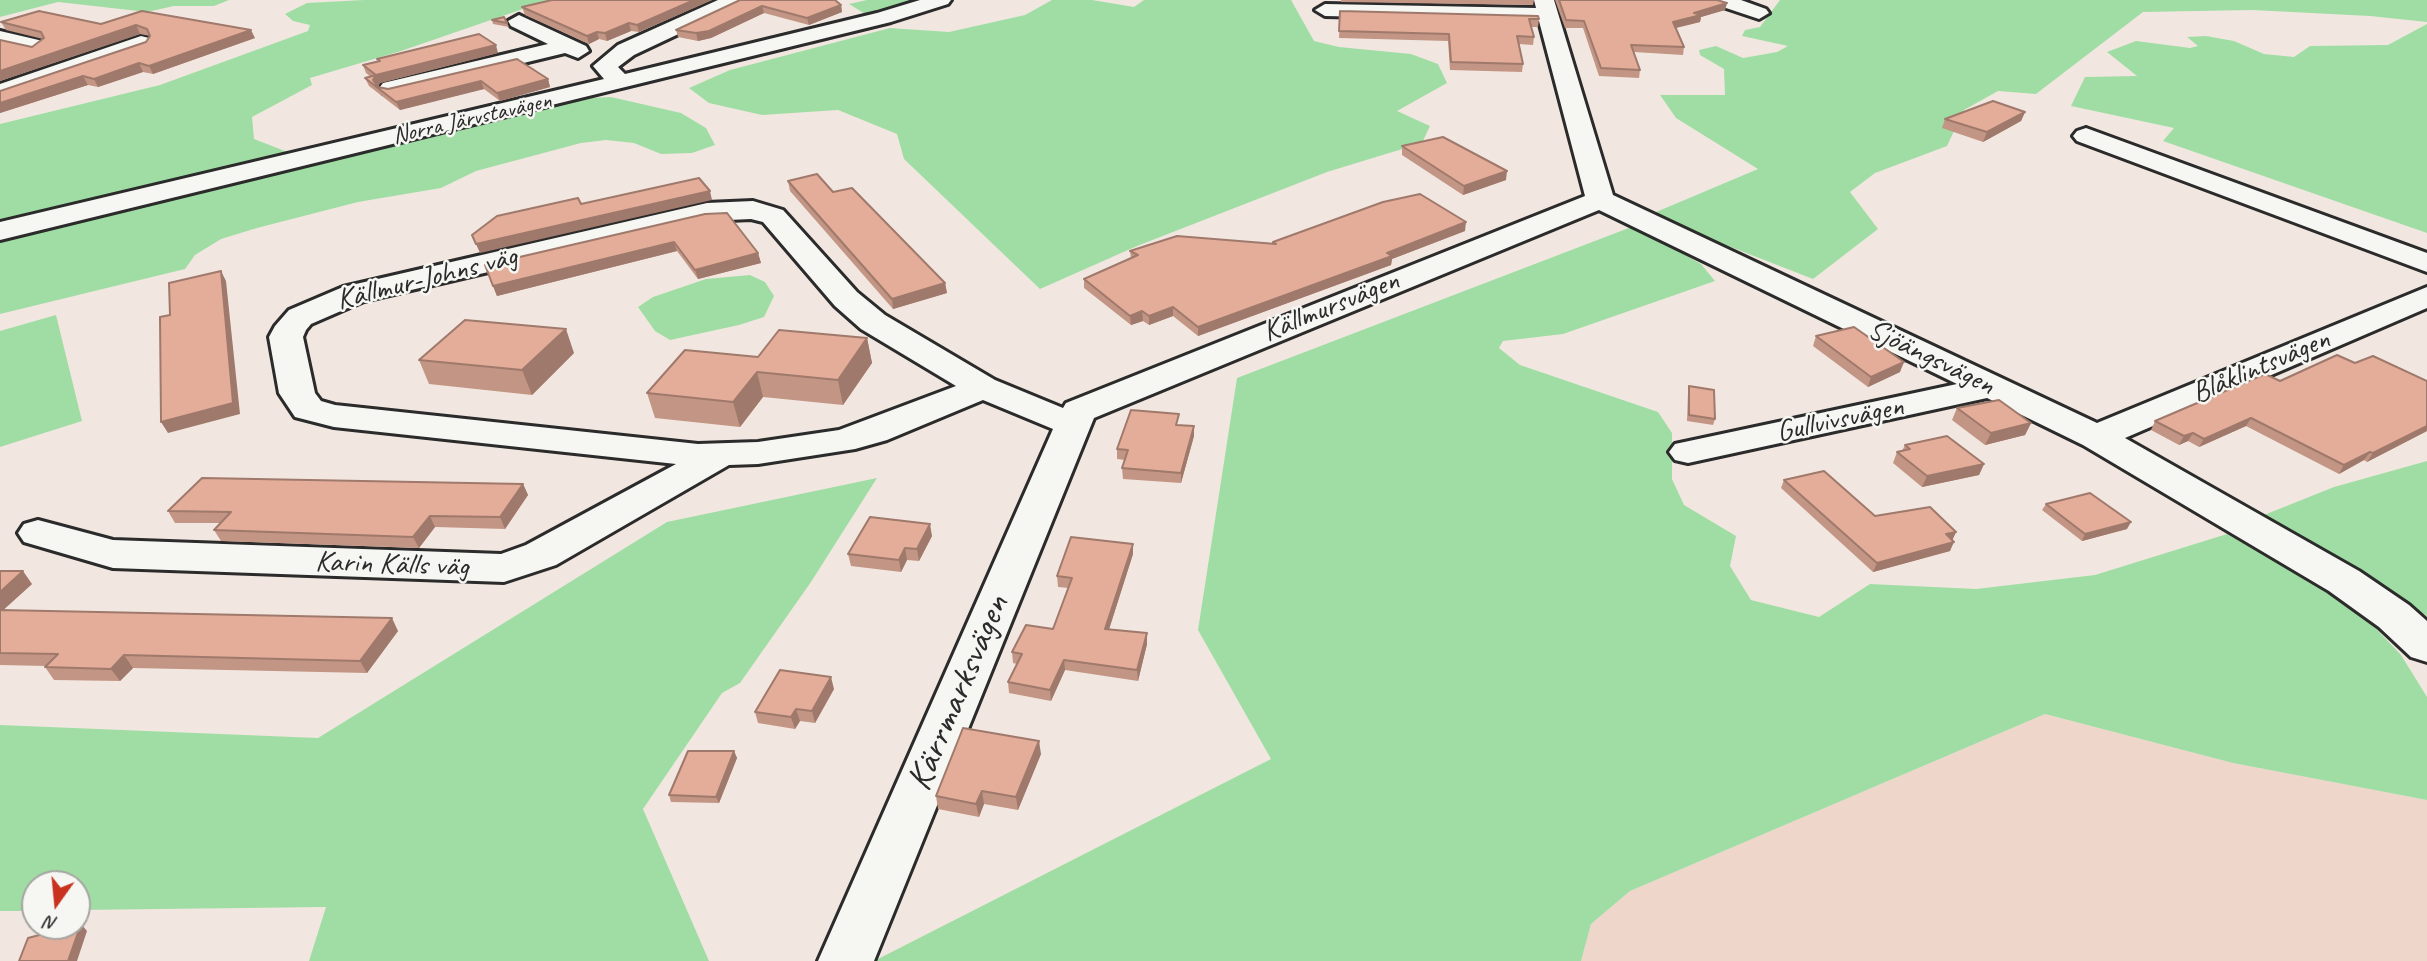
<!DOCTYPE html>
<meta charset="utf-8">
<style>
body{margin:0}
#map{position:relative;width:2427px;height:961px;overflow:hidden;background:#f2e7e0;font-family:Caveat,sans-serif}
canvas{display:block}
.north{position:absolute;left:21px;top:870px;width:70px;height:70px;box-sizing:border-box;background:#f6f6f2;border:2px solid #a5a5a2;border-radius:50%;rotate:195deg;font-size:19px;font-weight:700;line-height:28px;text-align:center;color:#2b2b2b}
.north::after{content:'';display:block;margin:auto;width:24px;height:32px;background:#c8321e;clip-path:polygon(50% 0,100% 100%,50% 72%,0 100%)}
</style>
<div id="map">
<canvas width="2427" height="961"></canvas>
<div class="north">N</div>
</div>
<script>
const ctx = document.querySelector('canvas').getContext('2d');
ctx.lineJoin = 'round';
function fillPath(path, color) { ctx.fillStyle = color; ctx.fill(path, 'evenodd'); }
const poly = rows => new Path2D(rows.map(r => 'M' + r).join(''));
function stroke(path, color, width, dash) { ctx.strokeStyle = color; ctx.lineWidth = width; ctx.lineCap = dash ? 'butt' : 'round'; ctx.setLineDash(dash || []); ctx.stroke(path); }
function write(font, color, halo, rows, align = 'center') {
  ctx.font = font + ' Caveat,sans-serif'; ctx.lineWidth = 5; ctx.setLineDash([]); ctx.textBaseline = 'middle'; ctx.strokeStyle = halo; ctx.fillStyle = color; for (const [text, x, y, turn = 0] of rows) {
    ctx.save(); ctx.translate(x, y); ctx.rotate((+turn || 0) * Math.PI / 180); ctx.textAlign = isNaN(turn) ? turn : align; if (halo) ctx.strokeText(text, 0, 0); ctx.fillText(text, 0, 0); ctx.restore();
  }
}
const built = poly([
 [2045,714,2233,763,2427,800,2427,961,1581,961,1591,924,1630,891]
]);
const green = poly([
 [0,0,229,0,214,6,174,6,147,12,58,2,0,17],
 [364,0,549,0,401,51,310,78,312,85,252,117,254,139,290,153,0,222,0,124,160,85,308,31,310,25,293,21,285,14,307,3],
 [867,0,915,0,867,15,849,4],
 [1052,0,1092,0,1134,7,1144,0,1291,0,1314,41,1339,47,1411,54,1438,64,1447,83,1397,111,1430,126,1422,143,1327,172,1137,246,1040,289,904,159,897,134,838,110,762,115,709,103,689,88,730,70,890,28,949,32,1025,15],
 [1780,0,2427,0,2427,22,2370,16,2252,10,2143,12,2036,94,1998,91,1964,110,1947,146,1875,173,1850,192,1878,229,1813,279,1649,215,1758,169,1676,118,1660,95,1725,95,1724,69,1700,55,1699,50,1716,46,1743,58,1777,52,1788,46,1742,36,1745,30,1760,27],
 [2427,24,2427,233,2163,141,2174,128,2071,106,2085,77,2137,76,2107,52,2136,41,2190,48,2198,46,2187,37,2206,36,2234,41,2264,54,2294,57,2310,46,2388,45],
 [611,97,681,113,706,128,715,145,692,153,661,154,634,143,606,140,581,143,476,171,441,188,358,202,257,228,221,239,195,255,185,269,0,314,0,240,588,98],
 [1634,226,1701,264,1715,281,1563,334,1503,341,1499,348,1520,365,1658,412,1672,433,1672,479,1684,505,1736,536,1730,566,1751,600,1819,617,1870,584,1976,589,2095,575,2227,534,2323,588,2365,617,2401,655,2427,697,2427,800,2233,763,2045,714,1630,891,1591,924,1581,961,874,961,1271,759,1198,630,1237,378],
 [750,275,765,282,774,296,764,317,739,325,670,340,655,331,638,307,653,297,706,279],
 [56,315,82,421,0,447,0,331],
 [2427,461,2427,616,2259,517,2334,487],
 [877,478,811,582,740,683,722,693,643,809,709,961,309,961,326,907,77,910,77,884,35,884,35,911,0,911,0,725,318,738,667,522]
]);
const minor = poly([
 [718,0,745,0,742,4,634,55,618,67,625,74,877,13,920,0,951,0,948,4,891,22,0,240,0,222,604,79,593,66,618,45,718,0],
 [1534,0,1554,0,1613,195,2097,423,2427,287,2427,308,2125,438,2359,571,2409,605,2427,621,2427,662,2411,657,2379,627,2329,591,2083,445,1987,398,1688,463,1675,460,1669,452,1675,444,1957,384,1599,210,1094,418,874,961,818,961,1053,429,983,400,887,440,855,449,758,464,729,465,556,565,504,582,113,568,24,542,18,533,24,524,38,520,113,540,501,554,526,545,676,464,334,427,295,417,279,393,269,337,275,326,289,310,343,287,707,203,753,201,783,210,857,292,885,315,995,380,1063,408,1066,403,1585,196,1539,21,1325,16,1315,10,1325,4,1536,8,1534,0],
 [751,219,763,222,835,306,861,329,956,386,839,430,758,442,698,444,335,405,321,401,315,393,303,337,306,330,311,324,364,301,707,221,751,219],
 [1711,0,1741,0,1766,9,1769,13,1759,19,1714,4,1711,0],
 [519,15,586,46,589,51,578,58,565,53,391,95,383,93,379,88,383,83,548,44,511,26,508,21,519,15],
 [0,31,43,41,46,46,35,53,0,45,0,31],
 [141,36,149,38,152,43,149,48,0,99,0,84,141,36],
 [2086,128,2427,253,2427,272,2077,141,2073,136,2077,131,2086,128]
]);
const wall = poly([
 [552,0,712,0,639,32,631,31,607,41,599,39,589,44,525,15,522,7],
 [740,0,841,5,842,12,809,25,764,13,711,38,698,41,678,37,676,30],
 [1341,0,1534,0,1533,5,1341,2],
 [1555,0,1717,0,1727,3,1725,10,1701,17,1700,22,1676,28,1684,47,1683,55,1634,52,1640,70,1639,78,1599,76,1583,28,1565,28],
 [142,11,255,38,153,74,143,72,98,87,88,85,0,113,0,91,146,42,150,36,140,34,0,81,0,40,32,47,43,39,6,30,1,22,101,24],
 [1340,11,1539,19,1538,27,1531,27,1534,37,1533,45,1519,44,1523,64,1522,72,1450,70,1448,41,1339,38],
 [492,20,507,23,509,27,493,24],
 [498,53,380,83,378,87,388,89,517,59,548,79,550,87,500,101,484,89,400,110,369,86,365,78,371,77,366,73,363,65,378,61,377,59],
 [2025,112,2021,121,1983,142,1942,128,1945,119],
 [1402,146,1506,180,1463,195,1402,155],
 [788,181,833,192,945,283,947,293,893,309,790,191],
 [705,214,758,253,761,263,698,279,677,251,497,296,485,265],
 [1465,231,1392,259,1391,265,1198,336,1173,316,1149,325,1143,321,1131,325,1084,288,1084,279,1131,258,1130,251,1273,244,1273,242],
 [1816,336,1900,372,1868,387,1813,346],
 [867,338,872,363,843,405,763,397,740,427,655,418,647,393,758,357],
 [574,353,532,395,429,384,419,360],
 [2355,363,2427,381,2427,431,2367,462,2364,460,2339,474,2246,426,2199,447,2188,441,2179,445,2151,430,2155,421,2280,381],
 [1689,386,1715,419,1713,425,1687,421,1688,392],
 [1957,408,2031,423,2025,435,1985,445,1952,420],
 [1179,425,1194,426,1194,436,1181,483,1123,479,1122,468,1125,460,1117,459,1117,449],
 [1905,445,1984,464,1979,475,1922,487,1893,463,1897,452,1902,451],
 [1784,480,1875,516,1956,532,1952,540,1950,551,1873,572,1781,488],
 [523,484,528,495,505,529,435,527,419,548,221,541,214,530,220,523,175,523,168,511],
 [2046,504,2127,529,2082,541,2042,510],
 [932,536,919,561,907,560,901,572,851,566,848,554],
 [1133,554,1109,629,1147,633,1147,644,1138,681,1065,670,1051,701,1009,693,1008,682,1017,664,1013,663,1012,652,1053,629,1069,588,1058,587,1057,576],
 [0,571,32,584,3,610,398,631,367,673,133,668,120,681,54,680,45,667,46,666,0,665],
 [834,689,815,723,800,721,795,729,758,723,755,712],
 [734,751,737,758,719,803,671,802,669,795],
 [1041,754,1018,810,984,804,979,817,938,809,936,796]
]);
const shadedWall = poly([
 [694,0,712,0,639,32,637,25],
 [1727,3,1725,10,1701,17,1700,22,1671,29,1673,22,1694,13],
 [841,5,842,12,809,25,807,18],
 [762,6,764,13,711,38,698,41,696,33],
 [629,23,631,31,607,41,605,33],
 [136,25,140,34,0,81,0,71],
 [251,30,255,38,153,74,149,66],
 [597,32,599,39,589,44,587,36],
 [496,45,498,53,380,83,376,75],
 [139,63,143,72,98,87,94,79],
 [376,75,380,83,377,87,373,80],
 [83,76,88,85,0,113,0,103],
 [548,79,550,87,500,101,497,93],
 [481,81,484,89,400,110,396,102],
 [2025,112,2021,121,1983,142,1987,132],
 [1507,171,1506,180,1463,195,1464,186],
 [710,191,712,200,480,253,476,244],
 [1466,222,1465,231,1392,259,1391,265,1198,336,1198,327],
 [674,242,677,251,497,296,493,286],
 [758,253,761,263,698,279,695,270],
 [221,271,226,281,240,414,168,433,161,422],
 [945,283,947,293,893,309,892,299],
 [1173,307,1173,316,1149,325,1149,316],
 [1142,311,1143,321,1131,325,1130,316],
 [566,329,574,353,532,395,522,370],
 [867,338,872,363,843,405,838,380],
 [1904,362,1900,372,1868,387,1871,377],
 [757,372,763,397,740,427,733,402],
 [2251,418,2246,426,2199,447,2204,439],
 [2031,423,2025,435,1985,445,1991,433],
 [1194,426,1194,436,1181,483,1181,473],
 [2427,426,2427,431,2367,462,2373,453],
 [2193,433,2188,441,2179,445,2184,436],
 [2370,452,2364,460,2339,474,2344,465],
 [1984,464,1979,475,1922,487,1927,476],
 [523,484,528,495,505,529,500,517],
 [430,516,435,527,419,548,413,537],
 [2131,522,2127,529,2082,541,2085,534],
 [930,524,932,536,919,561,917,549],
 [1956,532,1952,541,1946,534],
 [1954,542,1950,551,1873,572,1877,563],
 [1133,544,1133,554,1106,639,1105,629],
 [905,548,907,560,901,572,899,560],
 [23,571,32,584,0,613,0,592],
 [392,618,398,631,367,673,360,661],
 [1147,633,1147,644,1138,681,1137,670],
 [124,655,133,668,120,681,111,669],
 [1064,660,1065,670,1051,701,1050,690],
 [831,677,834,689,815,723,812,711],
 [796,709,800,721,795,729,791,717],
 [1039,741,1041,754,1018,810,1016,797],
 [734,751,737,758,719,803,716,797],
 [982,791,984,804,979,817,976,804],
 [81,924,87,931,77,961,68,961]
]);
const building = poly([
 [552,0,694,0,637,25,629,23,605,33,597,32,587,36,522,7,552,0],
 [740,0,835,0,841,5,807,18,762,6,709,31,696,33,676,30,740,0],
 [1559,0,1717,0,1727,3,1694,13,1701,15,1673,22,1684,47,1631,45,1640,70,1601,68,1584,21,1566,20,1559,0],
 [39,11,101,24,142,11,251,30,149,66,139,63,94,79,83,76,0,103,0,91,146,42,150,36,147,29,136,25,0,71,0,40,32,47,44,38,41,32,1,22,39,11],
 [1340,11,1538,16,1539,19,1529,19,1534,37,1517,36,1523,64,1451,62,1449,34,1339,31,1340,11],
 [504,17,507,23,492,20,504,17],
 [479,34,496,45,376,75,363,65,380,61,377,59,479,34],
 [517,59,548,79,497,93,481,81,396,102,365,78,376,75,373,80,378,87,388,89,517,59],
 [1993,101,2025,112,1987,132,1945,119,1993,101],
 [1443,137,1507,171,1464,186,1402,146,1443,137],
 [817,174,833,192,852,188,945,283,892,299,788,181,817,174],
 [699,178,710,191,476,244,472,235,497,216,578,198,581,204,699,178],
 [1420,194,1466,222,1387,253,1392,256,1198,327,1173,307,1149,316,1142,311,1130,316,1084,279,1138,255,1130,251,1177,236,1276,244,1273,242,1383,202,1420,194],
 [727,213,758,253,695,270,674,242,493,286,485,265,705,214,727,213],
 [221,271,233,403,161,422,160,317,170,315,169,283,221,271],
 [465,320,566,329,522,370,419,360,465,320],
 [1854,327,1904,362,1871,377,1816,336,1854,327],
 [779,330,867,338,838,380,757,372,733,402,647,393,685,350,758,357,779,330],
 [2337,355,2355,363,2373,356,2427,381,2427,426,2373,453,2370,452,2344,465,2251,418,2204,439,2193,433,2184,436,2155,421,2265,374,2280,381,2337,355],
 [1689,386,1714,390,1715,419,1689,415,1689,386],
 [1999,400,2031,423,1991,433,1957,408,1999,400],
 [1131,410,1179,414,1176,425,1194,426,1181,473,1122,468,1128,450,1117,449,1131,410],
 [1947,436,1984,464,1927,476,1897,452,1910,449,1905,445,1947,436],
 [1824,471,1875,516,1930,507,1956,532,1946,534,1954,542,1877,563,1784,480,1824,471],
 [202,478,523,484,500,517,430,516,413,537,214,530,231,512,168,511,202,478],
 [2090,493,2131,522,2085,534,2046,504,2090,493],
 [870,517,930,524,917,549,905,548,899,560,848,554,870,517],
 [1071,537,1133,544,1105,629,1147,633,1137,670,1064,660,1050,690,1008,682,1022,654,1012,652,1026,625,1053,629,1072,578,1057,576,1071,537],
 [0,571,23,571,0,592,0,571],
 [0,610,392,618,360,661,124,655,111,669,45,667,58,654,0,653,0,610],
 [780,670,831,677,812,711,796,709,791,717,755,712,780,670],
 [963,728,1039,741,1016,797,982,791,976,804,936,796,963,728],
 [688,751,734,751,716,797,669,795,688,751],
 [81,924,68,961,19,961,28,938,81,924]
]);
const farStreetnames = [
 ["Norra Järvstavägen",472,119,-13]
];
const streetNames = [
 ["Källmur-Johns väg",427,279,-14],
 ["Källmursvägen",1331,307,-22],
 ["Sjöängsvägen",1931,358,26],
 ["Blåklintsvägen",2261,367,-23],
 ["Gullvivsvägen",1840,420,-12],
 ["Karin Källs väg",392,565,2]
];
const nearStreetnames = [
 ["Kärrmarksvägen",959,693,-67]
];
fillPath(built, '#eed6cb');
fillPath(green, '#a0dda4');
stroke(minor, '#2b2b2b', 6);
fillPath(minor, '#f6f6f2');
fillPath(wall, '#c39584');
fillPath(shadedWall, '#9f796b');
fillPath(building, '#e3ad99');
stroke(building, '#9f796b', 2);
write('24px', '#2b2b2b', '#f6f6f2', farStreetnames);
write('30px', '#2b2b2b', '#f6f6f2', streetNames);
write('37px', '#2b2b2b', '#f6f6f2', nearStreetnames);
</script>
